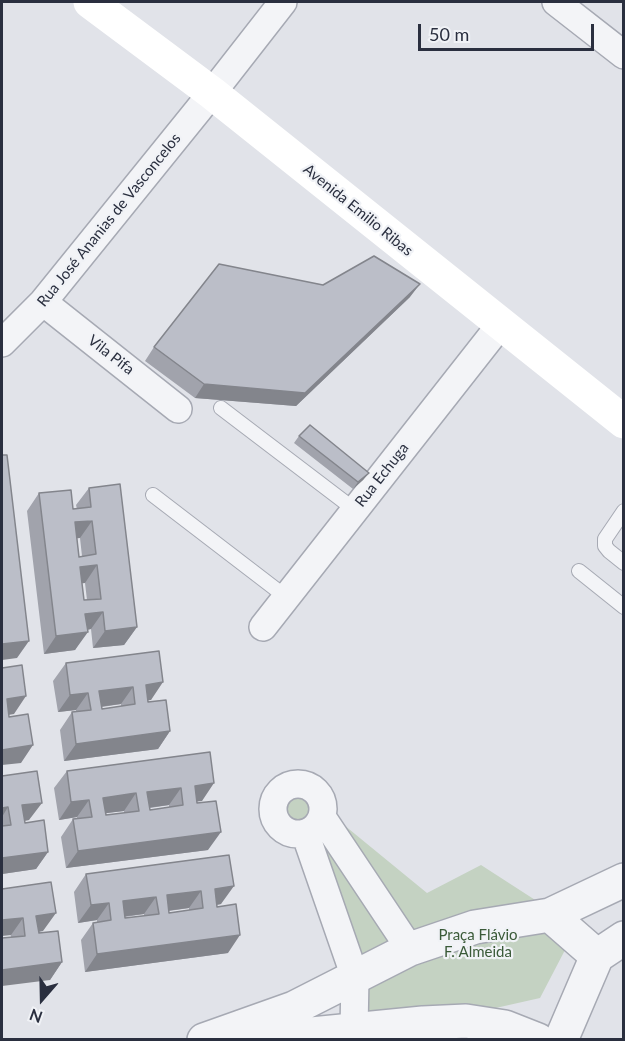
<!DOCTYPE html>
<meta charset="utf-8">
<style>
body{margin:0}
#map{position:relative;width:625px;height:1041px;overflow:hidden;background:#e1e3e9;font-family:Lato,sans-serif}
canvas{display:block}
.frame{position:absolute;inset:0;border:3px solid #2a2f3f;pointer-events:none}
.north{position:absolute;left:12px;top:969px;width:60px;height:60px;-webkit-text-stroke:4px #f0f2f6;paint-order:stroke;rotate:200deg;font-size:16px;font-weight:700;line-height:24px;text-align:center;color:#2a2f3f}
.north::after{content:'';display:block;margin:auto;width:21px;height:27px;background:#2a2f3f;clip-path:polygon(50% 0,100% 100%,50% 72%,0 100%)}
.scale{position:absolute;left:418px;top:24px;width:176px;height:27px;box-sizing:border-box;border:3px solid #2a2f3f;border-top:0;padding-left:8px;font-size:18px;line-height:21px;white-space:nowrap;color:#2a2f3f;-webkit-text-stroke:4px #f0f2f6;paint-order:stroke}
</style>
<div id="map">
<canvas width="625" height="1041"></canvas>
<div class="frame"></div>
<div class="north">N</div>
<div class="scale">50 m</div>
</div>
<script>
const ctx = document.querySelector('canvas').getContext('2d');
ctx.lineJoin = 'round';
function fillPath(path, color) { ctx.fillStyle = color; ctx.fill(path, 'evenodd'); }
const poly = rows => new Path2D(rows.map(r => 'M' + r).join(''));
function stroke(path, color, width, dash) { ctx.strokeStyle = color; ctx.lineWidth = width; ctx.lineCap = dash ? 'butt' : 'round'; ctx.setLineDash(dash || []); ctx.stroke(path); }
function write(font, color, halo, rows, align = 'center') {
  ctx.font = font + ' Lato,sans-serif'; ctx.lineWidth = 4.5; ctx.setLineDash([]); ctx.textBaseline = 'middle'; ctx.strokeStyle = halo; ctx.fillStyle = color; for (const [text, x, y, turn = 0] of rows) {
    ctx.save(); ctx.translate(x, y); ctx.rotate((+turn || 0) * Math.PI / 180); ctx.textAlign = isNaN(turn) ? turn : align; if (halo) ctx.strokeText(text, 0, 0); ctx.fillText(text, 0, 0); ctx.restore();
  }
}
const green = poly([
 [295,772,312,778,333,816,427,893,481,865,577,927,540,998,469,1014,352,1013,299,845,269,824,263,799,274,780,283,774]
]);
const service = poly([
 [221,408,355,510],
 [153,495,286,597],
 [624,511,605,539,605,546,609,551,624,563],
 [579,571,624,607]
]);
const minor = poly([
 [556,2,624,55],
 [43,302,178,409],
 [2,343,43,302,212,93,283,2],
 [263,627,501,324],
 '273 809a25 25 0 1 1 50 0a25 25 0 1 1-50 0Z',
 [322,817,410,949],
 [305,833,355,977,354,1030,352,1040]
]);
const tertiary = poly([
 [550,915,597,956],
 [204,1040,294,1008,410,949,475,927,550,915,624,880],
 [251,1040,423,1023,466,1021,505,1027,538,1040],
 [561,1040,597,956,624,938]
]);
const secondary = poly([
 [90,2,212,93,624,422]
]);
const wall = poly([
 [410,297,296,406,195,398,145,361,154,347],
 [299,436,369,473,363,480,353,489,294,443],
 [89,488,137,627,124,645,93,648,91,629,87,630,75,650,44,654,27,511,39,493,73,509,77,509,76,505],
 [77,538,80,538,82,556,79,557],
 [82,583,85,583,87,600,84,600],
 [159,651,151,700,148,700,148,702,170,731,158,749,64,761,60,730,72,712,76,712,76,710,58,712,53,681,66,663],
 [121,704,121,706,102,709,102,707],
 [210,752,202,801,197,801,208,850,66,868,61,837,73,819,77,819,77,817,59,820,54,788,67,771],
 [169,805,169,807,150,810,150,808],
 [124,811,124,813,106,815,105,813],
 [2,776,29,820,24,821,25,823,48,852,36,869,2,874],
 [229,855,221,904,217,905,228,953,85,972,81,940,93,923,97,922,97,920,78,923,74,892,86,874],
 [189,908,189,910,169,913,169,911],
 [144,914,144,916,125,918,125,917],
 [2,889,43,931,39,932,39,933,62,962,50,980,11,937]
]);
const shadedWall = poly([
 [420,284,410,297,296,406,195,398,204,384],
 [369,473,363,480,353,489,358,482],
 [92,521,80,538,62,540,75,522],
 [97,565,85,583,68,585,80,567],
 [103,612,91,629,73,632,85,614],
 [137,627,124,645,93,648,105,631],
 [88,632,75,650,44,654,56,636],
 [29,641,17,658,2,660,2,644],
 [163,682,151,700,135,702,146,685],
 [133,687,121,704,90,708,99,691],
 [88,693,76,710,58,712,70,695],
 [26,696,14,714,2,716,7,699],
 [170,731,158,749,64,761,76,744],
 [33,745,21,763,2,765,2,750],
 [214,783,202,801,183,803,195,786],
 [181,788,169,805,139,809,147,792],
 [136,793,124,811,91,815,103,798],
 [89,800,77,817,59,820,71,802],
 [42,803,29,820,10,823,22,805],
 [8,807,2,817,2,808],
 [221,832,208,850,66,868,78,851],
 [48,852,36,869,2,874,2,858],
 [234,886,221,904,202,907,215,889],
 [201,891,189,908,158,912,167,895],
 [156,897,144,914,111,918,123,901],
 [109,903,97,920,78,923,91,905],
 [56,913,43,931,24,933,36,916],
 [23,918,11,935,2,936,2,920],
 [240,935,228,953,85,972,97,954],
 [62,962,50,980,2,986,2,970]
]);
const building = poly([
 [374,256,420,284,305,393,204,384,154,347,219,264,323,285,374,256],
 [310,425,369,473,358,482,299,436,310,425],
 [2,455,7,455,29,641,2,644,2,455],
 [120,484,137,627,105,631,103,612,85,614,88,632,56,636,39,493,71,490,73,509,91,507,89,488,120,484],
 [92,521,96,554,79,557,75,522,92,521],
 [97,565,101,599,84,600,80,567,97,565],
 [159,651,163,682,146,685,148,702,166,700,170,731,76,744,72,712,91,710,88,693,70,695,66,663,159,651],
 [133,687,135,704,102,709,99,691,133,687],
 [22,665,26,696,7,699,9,717,28,714,33,745,2,750,2,668,22,665],
 [210,752,214,783,195,786,197,803,216,801,221,832,78,851,73,819,92,817,89,800,71,802,67,771,210,752],
 [181,788,183,805,150,810,147,792,181,788],
 [136,793,139,811,106,815,103,798,136,793],
 [37,771,42,803,22,805,25,823,44,820,48,852,2,858,2,826,11,825,8,807,2,808,2,776,37,771],
 [229,855,234,886,215,889,217,907,236,904,240,935,97,954,93,923,111,920,109,903,91,905,86,874,229,855],
 [201,891,203,908,169,913,167,895,201,891],
 [156,897,159,914,125,918,123,901,156,897],
 [51,882,56,913,36,916,39,933,58,931,62,962,2,970,2,938,25,936,23,918,2,920,2,889,51,882]
]);
const streetNames = [
 ["Avenida Emilio Ribas",358,210,39],
 ["Rua José Ananias de Vasconcelos",109,220,-51],
 ["Vila Pifa",111,355,38],
 ["Rua Echuga",382,475,-52]
];
const parkNames = [
 ["Praça Flávio",478,935],
 ["F. Almeida",478,952]
];
fillPath(green, '#c4d2c2');
stroke(service, '#a6a9b3', 16);
stroke(minor, '#a6a9b3', 30);
stroke(tertiary, '#a6a9b3', 36);
stroke(service, '#f3f4f7', 14);
stroke(minor, '#f3f4f7', 27);
stroke(tertiary, '#f3f4f7', 33);
stroke(secondary, '#fff', 33);
fillPath(wall, '#a1a3ac');
fillPath(shadedWall, '#83858c');
fillPath(building, '#bbbec8');
stroke(building, '#83858c', 1.5);
write('15px', '#2a2f3f', '#f0f2f6', streetNames);
write('15px', '#3a5a38', '#f0f2f6', parkNames);
</script>
